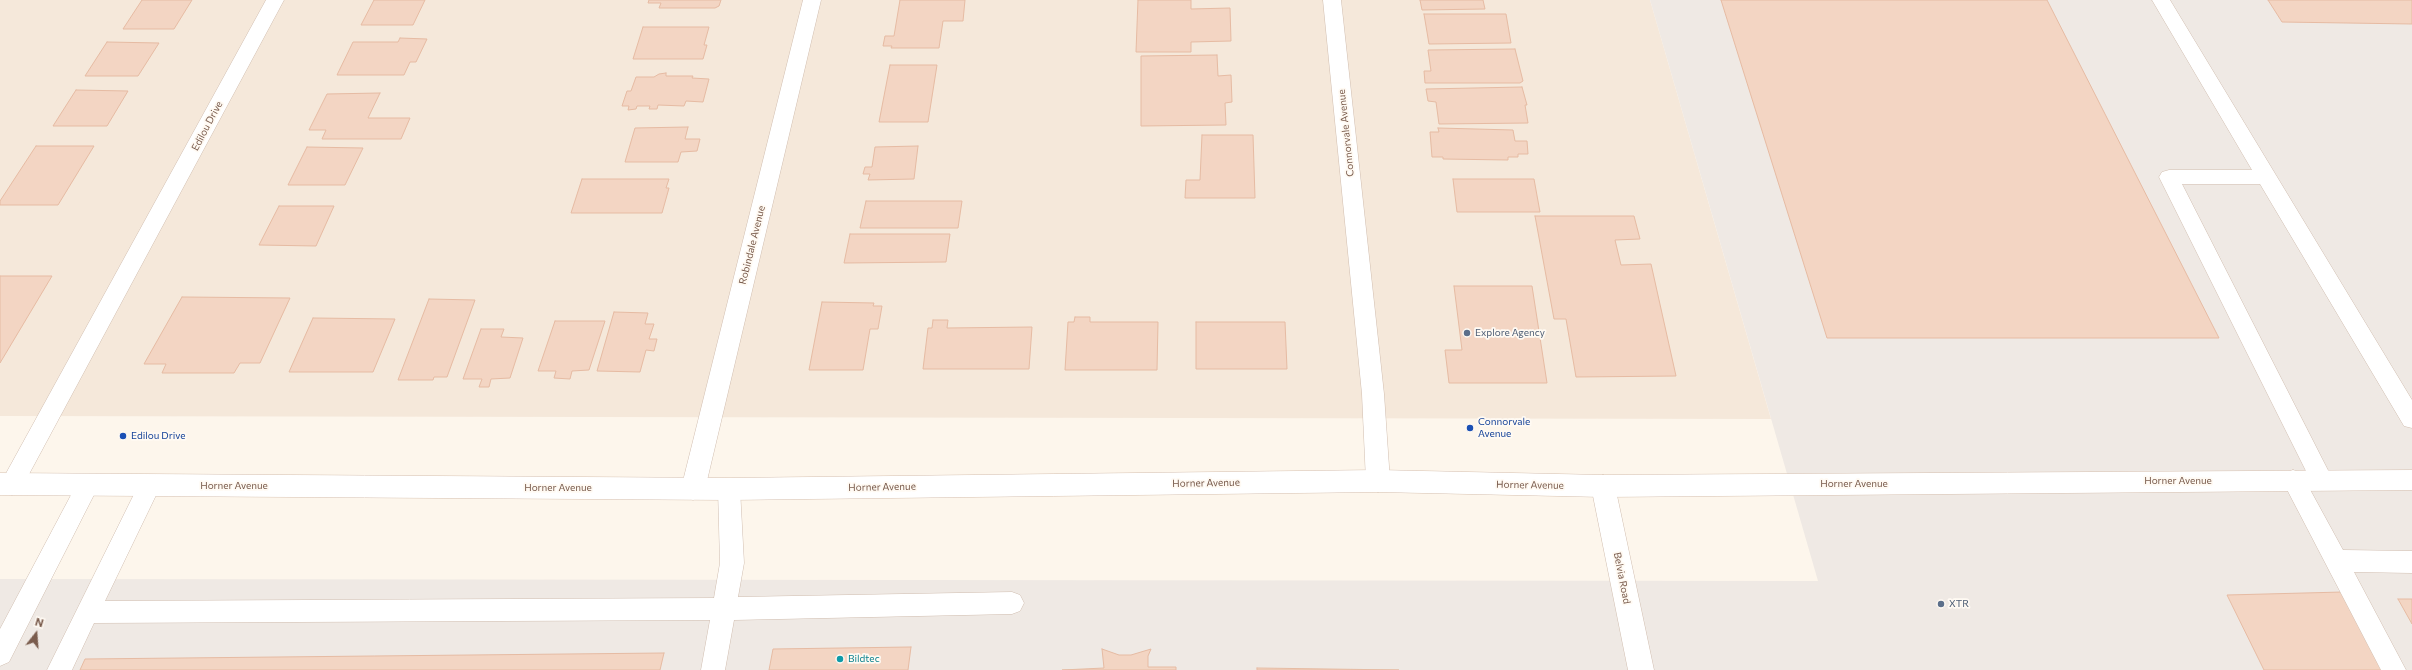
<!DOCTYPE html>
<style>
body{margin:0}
#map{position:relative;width:2412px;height:670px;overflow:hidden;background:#fdf6ec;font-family:Commissioner,sans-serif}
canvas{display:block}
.north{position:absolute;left:16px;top:614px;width:40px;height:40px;-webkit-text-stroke:3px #fffaf3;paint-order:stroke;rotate:17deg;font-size:11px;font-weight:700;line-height:16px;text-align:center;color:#7a5c4d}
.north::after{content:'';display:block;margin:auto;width:14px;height:18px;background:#7a5c4d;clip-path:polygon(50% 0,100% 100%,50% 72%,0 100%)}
</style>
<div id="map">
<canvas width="2412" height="670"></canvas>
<div class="north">N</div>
</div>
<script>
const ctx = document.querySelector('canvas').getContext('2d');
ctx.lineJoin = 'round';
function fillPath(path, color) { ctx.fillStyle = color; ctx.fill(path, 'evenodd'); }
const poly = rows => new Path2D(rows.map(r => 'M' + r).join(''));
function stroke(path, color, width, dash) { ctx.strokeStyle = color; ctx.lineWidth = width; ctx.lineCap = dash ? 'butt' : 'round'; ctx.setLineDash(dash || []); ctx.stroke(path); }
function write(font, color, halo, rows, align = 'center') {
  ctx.font = font + ' Commissioner,sans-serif'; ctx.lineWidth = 3.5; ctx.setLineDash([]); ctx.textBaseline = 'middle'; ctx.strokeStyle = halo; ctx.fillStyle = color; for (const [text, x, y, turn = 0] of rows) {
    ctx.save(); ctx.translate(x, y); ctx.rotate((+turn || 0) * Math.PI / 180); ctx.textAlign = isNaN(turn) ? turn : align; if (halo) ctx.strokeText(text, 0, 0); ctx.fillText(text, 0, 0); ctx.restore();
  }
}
const residential = poly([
 [0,0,1650,0,1771,419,0,416]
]);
const industrial = poly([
 [1650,0,2412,0,2412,670,0,670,0,579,1818,581]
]);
const building = poly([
 [142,0,192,0,174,29,123,29,142,0],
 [374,0,425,0,413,25,361,25,374,0],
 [649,0,721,0,719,6,715,8,659,8,661,3,648,3,649,0],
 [900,0,965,0,963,21,943,21,939,48,891,48,892,46,883,46,885,36,894,36,900,0],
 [1138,0,1191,0,1191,9,1230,8,1231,41,1191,42,1191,52,1136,52,1138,0],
 [1420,0,1483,0,1485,9,1422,10,1420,0],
 [1721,0,2047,0,2219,338,1827,338,1721,0],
 [2268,0,2412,0,2412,24,2282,22,2268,0],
 [1424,14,1506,14,1511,43,1429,44,1424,14],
 [643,27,709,27,704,45,707,45,703,59,633,59,643,27],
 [400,38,427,39,416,62,410,62,404,75,337,75,353,42,398,42,400,38],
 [107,42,159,43,138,76,85,76,107,42],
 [1515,49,1523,81,1520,83,1425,83,1424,71,1431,71,1428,50,1515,49],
 [1217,55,1218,76,1231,75,1232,102,1225,103,1226,125,1141,126,1141,56,1217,55],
 [890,65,937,65,928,122,879,122,890,65],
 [666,73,666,76,693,76,692,78,709,79,703,102,686,101,684,106,658,105,657,109,649,109,650,106,637,106,636,109,628,110,629,106,622,106,627,91,631,91,636,77,654,77,659,74,666,73],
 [1522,87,1527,105,1525,105,1528,123,1439,124,1436,102,1428,101,1426,89,1522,87],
 [76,90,128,91,107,126,53,126,76,90],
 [380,93,368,118,410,118,401,139,322,139,326,130,309,130,327,94,380,93],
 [688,127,685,139,700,139,697,151,681,152,678,162,625,162,635,128,688,127],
 [1438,128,1513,130,1515,141,1527,141,1528,154,1518,154,1518,157,1508,157,1508,160,1443,159,1443,157,1432,157,1430,132,1439,132,1438,128],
 [1202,135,1253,135,1255,198,1185,198,1186,180,1200,180,1202,135],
 [36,146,94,146,58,205,0,205,0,201,36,146],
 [918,146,914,179,868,180,870,174,863,174,865,167,872,167,875,147,918,146],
 [307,147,363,148,345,185,288,185,307,147],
 [582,179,669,179,666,188,669,188,662,213,571,213,582,179],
 [1453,179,1534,179,1540,212,1457,212,1453,179],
 [866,201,962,201,958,228,860,228,866,201],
 [279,206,334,206,316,246,259,245,279,206],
 [1535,216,1634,216,1640,239,1615,240,1621,265,1651,264,1676,376,1576,377,1566,319,1554,319,1535,216],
 [850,234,950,234,946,262,844,263,850,234],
 [0,276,52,276,0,363,0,276],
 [1454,286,1532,286,1547,383,1449,383,1445,350,1462,350,1454,286],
 [182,297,290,298,260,363,240,363,234,373,162,373,166,364,144,364,182,297],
 [429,299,475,300,447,377,434,377,433,380,398,380,429,299],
 [822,302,874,303,873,306,882,306,878,329,870,329,863,370,809,370,822,302],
 [614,312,648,313,645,324,654,324,649,339,657,339,654,351,646,350,640,372,597,371,614,312],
 [1075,317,1090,317,1090,322,1158,322,1157,370,1065,370,1068,322,1074,322,1075,317],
 [313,318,395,319,373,372,289,372,313,318],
 [933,320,948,320,947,328,1032,327,1029,369,923,369,928,328,932,328,933,320],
 [555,321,605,321,589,370,572,371,570,379,554,378,556,371,538,371,555,321],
 [1196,322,1285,322,1287,369,1196,369,1196,322],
 [481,329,504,329,501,337,523,338,510,378,491,379,489,387,479,387,482,379,463,379,481,329],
 [2343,592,2383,670,2264,670,2227,595,2343,592],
 [2398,599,2412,599,2412,624,2398,599],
 [911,647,908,670,769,670,773,649,911,647],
 [1102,649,1119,655,1131,655,1151,649,1148,656,1148,667,1176,667,1176,670,1062,670,1104,668,1102,649],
 [664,653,660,670,80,670,85,659,664,653],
 [1257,668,1399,670,1257,670,1257,668]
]);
const lane = poly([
 [2152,0,2170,0,2412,400,2412,428,2404,426,2260,184,2182,184,2333,480,2330,487,2322,490,2314,487,2159,177,2162,172,2169,170,2252,170,2152,0],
 [2293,470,2301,473,2343,550,2412,551,2412,573,2354,572,2406,670,2381,670,2282,480,2285,473,2293,470],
 [88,475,96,478,99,485,9,662,0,666,0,629,80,478,88,475],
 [150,475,158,478,161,485,105,601,714,598,720,563,718,489,721,482,729,479,737,482,740,489,744,563,738,597,1012,592,1020,595,1024,603,1020,611,1012,614,734,620,725,670,701,670,710,620,94,623,72,670,47,670,142,478,150,475]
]);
const street = poly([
 [266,0,284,0,20,491,12,495,4,491,0,484,4,477,266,0],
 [803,0,821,0,705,489,701,496,693,500,685,496,681,489,803,0],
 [1323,0,1341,0,1384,394,1390,481,1386,488,1378,492,1370,488,1366,481,1362,394,1323,0],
 [1603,475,1611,479,1615,486,1654,670,1628,670,1591,486,1595,479,1603,475]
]);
const secondary = poly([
 [1378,470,1603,475,2412,470,2412,490,1603,497,1378,492,729,500,0,495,0,473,729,478,1378,470]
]);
const markers = [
 [1467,333,4,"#5c6f8a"],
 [1470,428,4,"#1a4fb4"],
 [123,436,4,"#1a4fb4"],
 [1941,604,4,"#5c6f8a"],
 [840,659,4,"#0f9aa8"]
];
const streetNames = [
 ["Edilou Drive",207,126,-62],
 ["Connorvale Avenue",1346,133,-96],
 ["Robindale Avenue",752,245,-76],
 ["Horner Avenue",2178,481],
 ["Horner Avenue",1206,483,-1],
 ["Horner Avenue",1854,484],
 ["Horner Avenue",1530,485,1],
 ["Horner Avenue",234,486],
 ["Horner Avenue",882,487,-1],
 ["Horner Avenue",558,488],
 ["Belvia Road",1622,578,79]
];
const serviceNames = [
 ["Explore Agency",1475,333],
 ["XTR",1949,604]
];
const transitNames = [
 ["Connorvale",1478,422],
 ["Avenue",1478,434],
 ["Edilou Drive",131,436]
];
const cultureNames = [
 ["Bildtec",848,659]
];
fillPath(residential, '#f5e8da');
fillPath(industrial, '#efe9e4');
fillPath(building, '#f3d5c3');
stroke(building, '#e6bba3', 1);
stroke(lane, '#d1beb0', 1);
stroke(street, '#d1beb0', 1);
stroke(secondary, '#d6c0b0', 1);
fillPath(lane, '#fff');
fillPath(street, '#fff');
fillPath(secondary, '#fff');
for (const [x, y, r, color] of markers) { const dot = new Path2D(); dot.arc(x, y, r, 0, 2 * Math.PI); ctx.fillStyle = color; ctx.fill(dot); stroke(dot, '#fffaf3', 1.5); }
write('10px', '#7a5c4d', '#fffaf3', streetNames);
write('10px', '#4e5e75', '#fffaf3', serviceNames, 'left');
write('10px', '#164399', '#fffaf3', transitNames, 'left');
write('10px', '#0d838f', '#fffaf3', cultureNames, 'left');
</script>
